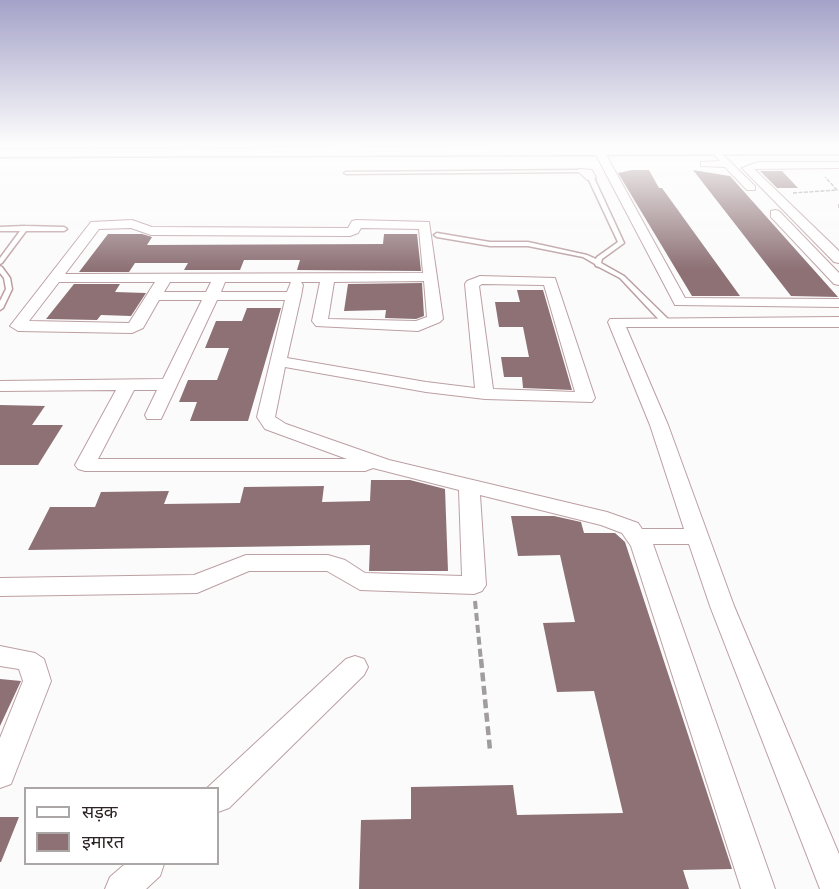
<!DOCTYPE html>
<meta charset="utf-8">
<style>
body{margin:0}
#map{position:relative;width:839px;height:889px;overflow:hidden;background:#fbfbfb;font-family:"Open Sans","Noto Sans Devanagari",sans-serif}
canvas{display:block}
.legend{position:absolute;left:24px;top:787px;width:195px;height:78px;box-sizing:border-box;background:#fff;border:2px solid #aba7a7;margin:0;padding:8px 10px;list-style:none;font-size:18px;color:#2d2224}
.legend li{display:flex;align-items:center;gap:12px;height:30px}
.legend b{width:30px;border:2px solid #aba7a7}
</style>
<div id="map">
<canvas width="839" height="889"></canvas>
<ul class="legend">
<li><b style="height:8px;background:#fff"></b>सड़क</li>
<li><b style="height:16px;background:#8d7175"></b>इमारत</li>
</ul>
</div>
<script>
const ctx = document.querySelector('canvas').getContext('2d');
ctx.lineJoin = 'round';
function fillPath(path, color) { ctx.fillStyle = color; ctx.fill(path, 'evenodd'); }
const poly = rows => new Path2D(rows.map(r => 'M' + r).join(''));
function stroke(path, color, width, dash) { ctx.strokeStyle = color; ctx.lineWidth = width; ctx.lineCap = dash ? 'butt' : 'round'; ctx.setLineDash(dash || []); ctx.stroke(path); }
const building = poly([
 [632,170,649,170,659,188,662,188,740,296,692,296,618,173],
 [693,170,730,176,838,297,791,296],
 [760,171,782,171,798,188,777,188],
 [108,234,142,234,152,237,147,245,383,244,384,234,417,234,421,271,297,270,300,260,244,260,240,270,184,270,188,263,135,263,129,272,79,272],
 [422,283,424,316,416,319,385,318,386,310,344,311,348,284],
 [74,284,120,284,115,292,146,293,131,316,101,315,97,320,46,319],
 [517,290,543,290,572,390,523,388,522,377,504,377,501,357,529,357,523,327,499,327,495,302,520,302],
 [247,308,281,308,248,421,190,421,197,402,179,402,188,380,217,380,229,348,205,348,216,321,242,321],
 [0,405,45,406,32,425,63,425,38,465,0,465],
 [371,480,410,480,445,489,448,571,369,571,370,545,28,550,50,507,95,507,101,492,169,491,164,504,240,503,244,487,324,486,322,502,370,501],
 [511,516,554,516,581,522,584,533,615,533,625,542,732,869,683,870,689,889,359,889,361,820,411,819,411,787,513,785,517,815,623,813,594,691,557,692,543,623,575,622,560,555,518,556],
 [0,679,21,681,0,726],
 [0,817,19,817,1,862,0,862]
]);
const pathFar2 = poly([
 [793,193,837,190,825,177],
 [839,204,839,208]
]);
const pathFar1 = poly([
 [475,601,481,661]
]);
const path = poly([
 [481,659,490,750]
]);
const lane = poly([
 [583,170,585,171,585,172,346,174,344,173,346,172,583,170],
 [591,176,594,178,624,243,602,259,601,263,624,276,671,322,671,326,665,326,620,278,599,267,596,266,595,264,583,257,528,246,490,246,437,237,434,235,437,233,490,242,528,242,587,255,596,259,597,257,618,242,588,178,591,176],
 [25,226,64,227,67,229,64,231,26,231,2,263,0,264,0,258,20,231,0,231,0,227,25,226],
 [0,266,2,267,10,278,12,289,3,308,0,310,0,301,6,289,4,278,0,273,0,266]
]);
const street = poly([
 [88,145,98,145,92,149,88,145],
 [715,147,755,186,755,190,747,190,725,167,701,166,701,162,720,161,710,150,715,147],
 [599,148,604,151,685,298,839,299,839,307,675,305,594,151,599,148],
 [758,162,839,162,839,168,754,169,839,251,839,263,834,262,742,168,758,162],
 [579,169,592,170,596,178,587,180,578,171,579,169],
 [775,210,779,211,839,273,839,285,834,284,771,217,771,211,775,210],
 [132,220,152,227,348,228,352,221,356,220,429,222,443,319,440,322,418,331,316,326,312,321,320,282,301,282,303,285,301,296,287,358,426,382,475,388,465,284,467,281,480,276,555,278,595,398,592,402,485,399,426,392,285,367,275,417,286,424,389,460,607,512,638,523,642,529,684,529,650,425,608,322,610,319,839,317,839,327,626,327,668,425,734,606,839,854,839,889,820,889,710,606,689,544,653,544,775,889,741,889,631,546,622,533,601,525,480,495,486,585,482,591,474,594,360,590,327,571,249,571,197,593,0,596,0,578,194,575,246,555,328,555,345,560,365,573,462,576,459,490,373,468,365,471,85,471,78,469,75,465,116,390,0,391,0,381,163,379,202,300,159,300,143,328,132,333,18,331,10,326,91,222,132,220],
 [131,228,151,235,350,236,358,233,361,228,419,229,423,273,65,274,99,229,131,228],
 [424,281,427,317,416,321,328,319,334,282,424,281],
 [59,282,155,282,129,323,29,321,59,282],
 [170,282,211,282,206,292,164,292,170,282],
 [225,282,291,282,287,292,221,292,225,282],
 [482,284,544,285,575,392,493,389,479,286,482,284],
 [217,300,285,300,257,417,265,429,347,459,98,459,134,390,157,390,145,415,147,419,161,419,217,300],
 [0,646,35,653,44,659,51,681,11,784,0,788,0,738,23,681,19,669,0,666,0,646],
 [355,656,364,659,368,667,364,675,229,808,218,812,218,788,207,788,346,659,355,656],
 [125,864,164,864,160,876,146,889,105,889,110,877,125,864]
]);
const secondary = poly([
 [839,146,839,154,0,157,0,149,839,146]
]);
fillPath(building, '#8d7175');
stroke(lane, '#bc9fa3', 3);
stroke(street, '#bc9fa3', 2);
stroke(secondary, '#bc9fa3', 3);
stroke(pathFar2, '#a19c9d', 1.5, [4, 1.5]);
stroke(pathFar1, '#a19c9d', 4, [8, 4]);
stroke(path, '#a19c9d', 4.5, [9, 4.5]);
fillPath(lane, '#fff');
fillPath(street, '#fff');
fillPath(secondary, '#fff');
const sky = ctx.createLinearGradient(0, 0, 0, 269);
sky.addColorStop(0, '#a4a2c8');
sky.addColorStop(0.54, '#fdfdfd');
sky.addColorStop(1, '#fdfdfd00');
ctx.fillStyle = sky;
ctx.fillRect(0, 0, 839, 269);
</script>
